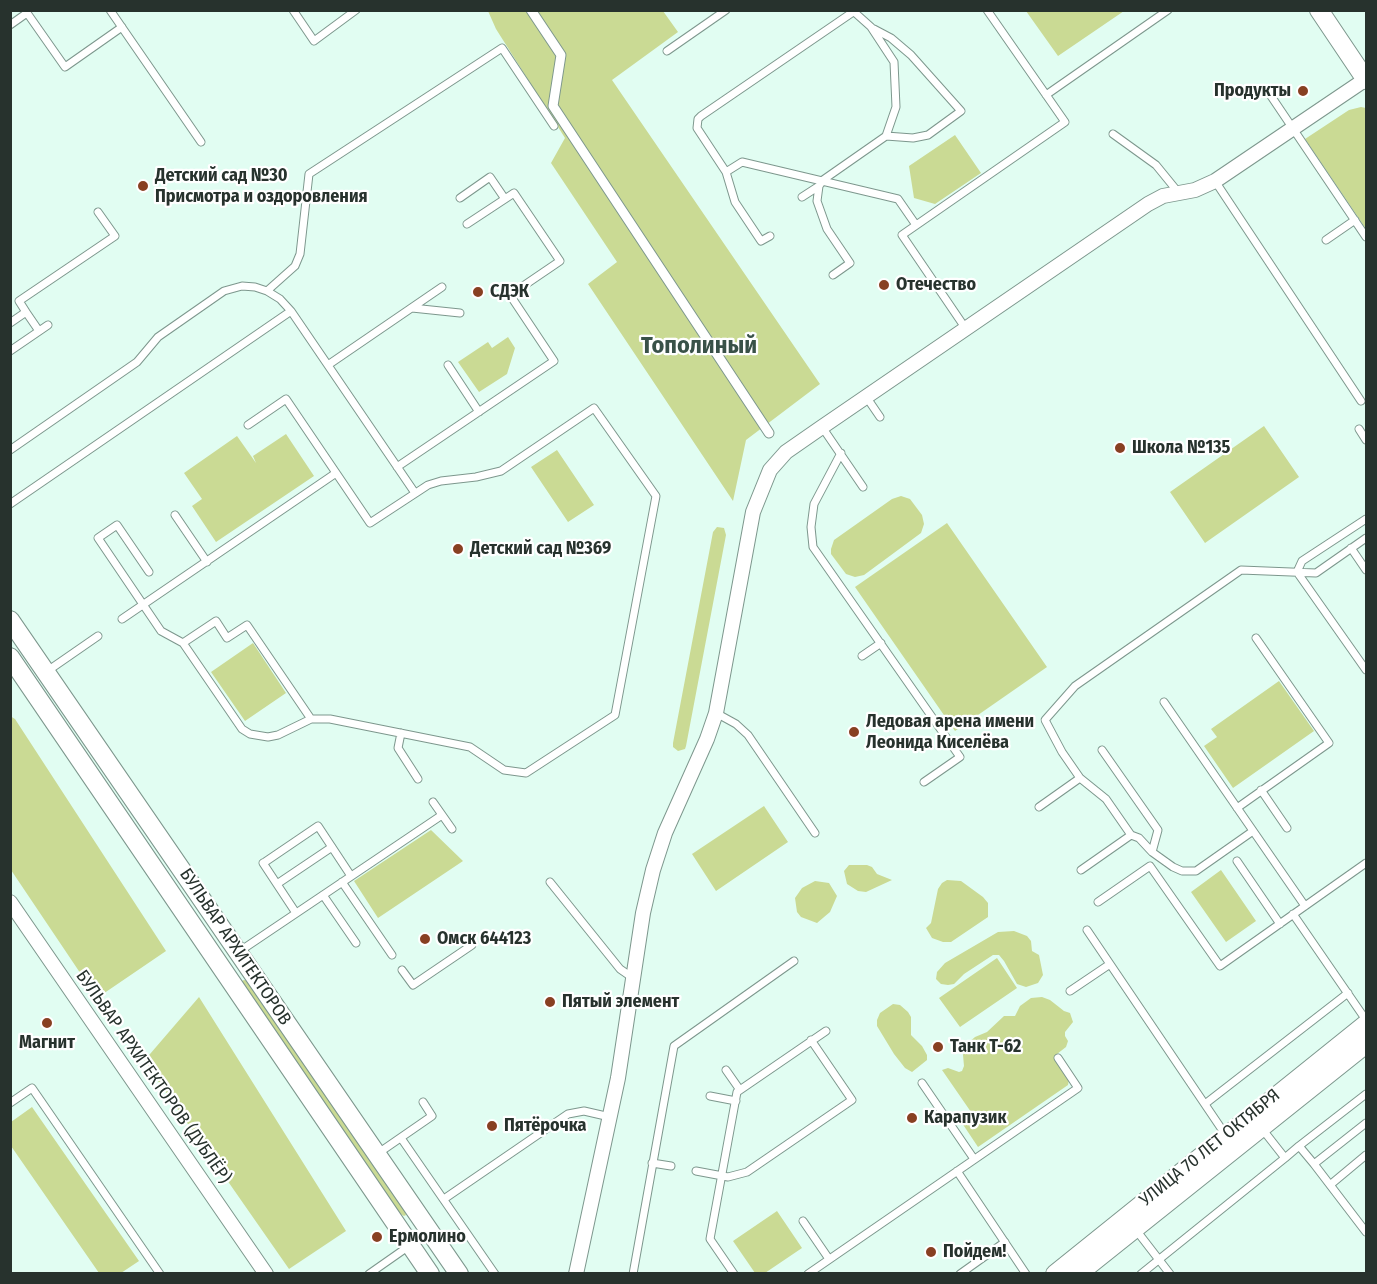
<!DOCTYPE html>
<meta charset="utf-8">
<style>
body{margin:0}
#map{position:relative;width:1377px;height:1284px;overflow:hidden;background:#e1fdf2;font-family:"Fira Sans Condensed",sans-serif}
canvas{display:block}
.frame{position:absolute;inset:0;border:12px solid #27322d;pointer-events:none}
</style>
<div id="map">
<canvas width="1377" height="1284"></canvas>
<div class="frame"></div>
</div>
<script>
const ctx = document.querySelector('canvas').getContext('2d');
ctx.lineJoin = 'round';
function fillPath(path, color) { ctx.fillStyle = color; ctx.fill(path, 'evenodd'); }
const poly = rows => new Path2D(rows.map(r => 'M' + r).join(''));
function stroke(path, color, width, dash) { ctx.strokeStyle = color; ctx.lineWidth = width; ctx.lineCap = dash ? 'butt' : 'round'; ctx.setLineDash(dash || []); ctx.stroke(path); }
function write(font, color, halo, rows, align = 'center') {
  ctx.font = font + ' "Fira Sans Condensed",sans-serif'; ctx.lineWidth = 4.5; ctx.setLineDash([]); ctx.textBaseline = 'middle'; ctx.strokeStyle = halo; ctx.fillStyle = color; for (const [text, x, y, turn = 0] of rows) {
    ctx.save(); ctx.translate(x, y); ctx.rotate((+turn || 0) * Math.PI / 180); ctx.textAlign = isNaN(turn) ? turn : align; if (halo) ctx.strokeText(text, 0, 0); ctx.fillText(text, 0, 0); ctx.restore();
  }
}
const green = poly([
 [488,11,663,11,678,32,612,80,820,384,746,440,733,501,588,284,617,262,551,163,565,138,496,29],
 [1026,11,1124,11,1058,56],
 [1361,107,1366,108,1366,229,1305,139,1349,110],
 [955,135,981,173,935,204,914,198,909,166],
 [508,337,515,348,507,374,479,392,458,362,488,342,492,348],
 [1264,426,1299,477,1205,543,1170,492],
 [286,434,314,476,216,542,192,506,202,499,184,473,237,436,256,463,253,456],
 [557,450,594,505,568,522,531,467],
 [901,496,910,499,922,515,924,524,921,533,864,575,855,577,846,574,831,554,831,549,834,540,892,499],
 [947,523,1047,667,955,731,855,587],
 [717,527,724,528,726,535,686,746,685,749,678,751,673,747,673,743,713,532],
 [253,643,286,693,245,721,211,672],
 [1279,681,1314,731,1233,788,1204,746,1217,737,1211,729],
 [10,716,15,719,166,951,97,998,11,870],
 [764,806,788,842,716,891,692,854],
 [431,830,463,861,378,918,354,881],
 [849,865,867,865,872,867,877,874,892,880,866,892,858,891,847,884,844,871],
 [1221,870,1256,921,1226,942,1191,892],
 [947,880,961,881,983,897,988,903,988,917,951,942,943,942,932,938,926,928,931,923,938,889,942,883],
 [815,881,829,883,837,896,830,912,817,923,801,917,797,912,795,898,802,888],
 [1014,931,1027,936,1031,941,1032,951,1039,955,1043,975,1038,983,1026,987,1017,984,1004,961,999,955,993,955,964,974,954,984,948,985,941,984,936,979,937,972,945,963,998,932],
 [997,958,1017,988,960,1027,939,998],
 [244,980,248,981,404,1208,406,1215,404,1216,398,1212,242,985,242,981],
 [199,997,346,1231,289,1269,144,1061],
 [1042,997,1050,1000,1064,1011,1070,1013,1073,1022,1065,1032,1065,1036,1068,1041,1066,1047,1057,1054,1055,1060,1069,1079,1068,1085,978,1147,960,1120,971,1112,942,1070,948,1068,959,1072,962,1071,964,1066,963,1055,967,1044,975,1037,987,1032,1004,1016,1015,1016,1020,1006,1031,998],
 [893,1004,900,1005,908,1012,911,1017,911,1035,922,1046,927,1055,927,1060,912,1072,905,1068,894,1054,877,1026,877,1020,880,1013],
 [32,1107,139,1261,121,1273,99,1273,11,1146,11,1122],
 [777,1211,802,1248,765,1273,755,1273,733,1241]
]);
const service = poly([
 [25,10,65,67,122,27],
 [110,10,201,142],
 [293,10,314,41,356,10],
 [853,12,701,116,698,119,697,128,726,172,742,162,898,199,916,225],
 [10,25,27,13],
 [874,29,891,38,911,55,961,111,928,135,913,138,886,136],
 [667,51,726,10],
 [1046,95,1168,10],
 [1271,96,1366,237],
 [1113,134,1156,165,1178,192],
 [726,172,735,202,761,241,770,236],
 [1215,181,1361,401],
 [802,197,819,186],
 [460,198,490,177,505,199],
 [1326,240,1355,220],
 [833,275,850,263,827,229,817,201,819,186,823,180,886,136,896,107,894,62,871,27,852,10],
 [267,291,295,266,300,254,309,174,502,48,554,126],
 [412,308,460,313],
 [26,312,19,301,115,236,98,212],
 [10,323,26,312,39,331],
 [966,329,902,235,1065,122,987,10],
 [10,351,48,325],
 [328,365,442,287],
 [448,365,479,412],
 [867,398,880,417],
 [822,427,863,487],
 [1359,429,1366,440],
 [10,450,137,362,158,337,224,291,242,286,255,287,267,291,280,299,291,311,415,493],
 [841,453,814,504,811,527,813,547,960,757,924,782],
 [397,467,554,361,510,295,560,261,514,193,467,224],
 [10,504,291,311],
 [175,515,207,562],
 [1366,519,1302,561,1297,572,1366,670],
 [1351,548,1366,570],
 [149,572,117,525,98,538,161,631,183,643,242,729,250,734,268,737,278,735,311,719,330,719,470,747,504,770,526,773,615,715,656,496,594,408,501,471,476,477,441,481,428,485,370,523,286,399,248,425],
 [122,619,336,473],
 [183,643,216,621,227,638,247,625,311,719],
 [862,656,881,643],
 [46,672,98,636],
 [1164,702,1305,906],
 [716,713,736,724,748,735,815,833],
 [401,733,398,748,418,779],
 [1102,750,1158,830,1152,852],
 [1261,790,1287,828],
 [433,802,452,829],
 [1039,807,1080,778],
 [1237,808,1329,743,1256,638],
 [1131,835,1139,838,1152,852,1173,867,1182,871,1196,871,1253,831],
 [1237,861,1280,924],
 [1081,870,1131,835,1106,799,1080,778,1062,752,1045,720,1075,686,1241,570,1316,573,1366,538],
 [342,882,392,955],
 [550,882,620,969,633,978],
 [277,884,332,847],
 [323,895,356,943],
 [1098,902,1150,866,1220,966,1366,863],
 [296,913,263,863,265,862,318,826,351,876],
 [1293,914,1366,1020],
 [1087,930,1227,1137],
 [240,951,442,815],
 [402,970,413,985,472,945],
 [1070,991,1110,964],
 [726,1070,740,1090],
 [922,1083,974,1159],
 [710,1096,736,1101],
 [10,1103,32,1088,160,1274],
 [1205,1104,1348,993],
 [1263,1130,1285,1158,1299,1146,1314,1164,1366,1123],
 [401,1138,495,1274],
 [1299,1146,1366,1094],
 [377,1154,432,1116,423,1102],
 [652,1163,671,1166],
 [1314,1164,1366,1232],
 [696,1171,728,1177,747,1172,852,1100,811,1040],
 [957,1171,1026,1274],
 [1330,1185,1366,1155],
 [444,1199,568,1114,584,1111,610,1117],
 [803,1221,829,1259],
 [1136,1230,1170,1274],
 [369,1274,409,1246],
 [633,1274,674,1046,794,961],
 [734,1274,710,1239,737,1092,826,1031],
 [808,1274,1078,1088,1058,1058],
 [960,1274,1005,1242],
 [1141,1274,1285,1158]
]);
const pedestrian = poly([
 [531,10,561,55,553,106,769,433]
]);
const minor = poly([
 [10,902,266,1274],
 [576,1274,618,1078,643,913,653,870,665,833,707,739,716,713,753,512,770,470,786,452,822,427,1148,204,1163,196,1195,190,1215,181,1366,79]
]);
const secondary = poly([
 [1319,10,1366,80],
 [10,620,459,1274],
 [10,657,430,1274],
 [1055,1274,1366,1024],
 [1078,1274,1366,1044]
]);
const markers = [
 [1303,91,6,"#884022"],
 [143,186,6,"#884022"],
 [884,285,6,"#884022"],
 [478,292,6,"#884022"],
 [1120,448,6,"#884022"],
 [458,549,6,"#884022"],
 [854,732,6,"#884022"],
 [425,939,6,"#884022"],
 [550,1002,6,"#884022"],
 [47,1023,6,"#884022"],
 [938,1047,6,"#884022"],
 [912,1118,6,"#884022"],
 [492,1126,6,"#884022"],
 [377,1237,6,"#884022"],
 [931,1252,6,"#884022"]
];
const poiNames = [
 ["Продукты",1291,91,"right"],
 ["Детский сад №30",155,176],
 ["Присмотра и оздоровления",155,197],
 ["Отечество",896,285],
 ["СДЭК",490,292],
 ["Школа №135",1132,448],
 ["Детский сад №369",470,549],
 ["Ледовая арена имени",866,722],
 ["Леонида Киселёва",866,743],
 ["Омск 644123",437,939],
 ["Пятый элемент",562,1002],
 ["Магнит",47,1043,"center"],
 ["Танк Т-62",950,1047],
 ["Карапузик",924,1118],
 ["Пятёрочка",504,1126],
 ["Ермолино",389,1237],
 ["Пойдем!",943,1252]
];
const streetNames = [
 ["БУЛЬВАР АРХИТЕКТОРОВ",235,947,56],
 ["БУЛЬВАР АРХИТЕКТОРОВ (ДУБЛЁР)",153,1077,55],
 ["УЛИЦА 70 ЛЕТ ОКТЯБРЯ",1210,1148,-39]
];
const districtNames = [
 ["Тополиный",699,346]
];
fillPath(green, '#cada94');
stroke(service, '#7d978d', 9);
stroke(pedestrian, '#7d978d', 11);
stroke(minor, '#7d978d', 16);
stroke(secondary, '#7d978d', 20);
stroke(service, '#fff', 7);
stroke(pedestrian, '#fff', 9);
stroke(minor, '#fff', 14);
stroke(secondary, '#fff', 18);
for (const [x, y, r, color] of markers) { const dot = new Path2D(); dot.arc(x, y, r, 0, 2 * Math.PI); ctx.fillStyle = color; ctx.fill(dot); stroke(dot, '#fff', 2); }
write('bold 18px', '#27322d', '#fff', poiNames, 'left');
write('18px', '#27322d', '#fff', streetNames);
write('bold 24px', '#395148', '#fff', districtNames);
</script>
